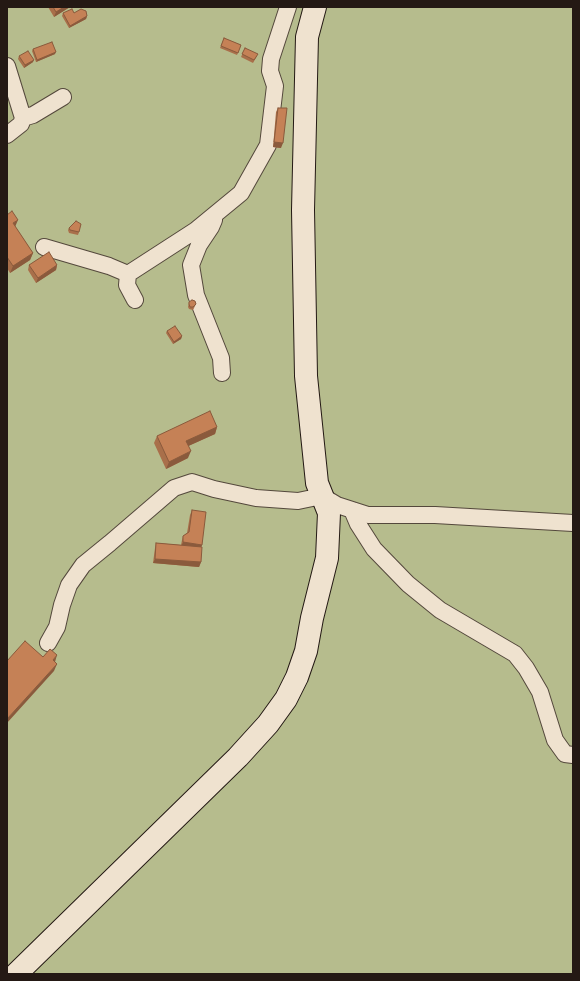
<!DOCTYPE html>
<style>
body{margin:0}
#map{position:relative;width:580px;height:981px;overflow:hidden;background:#e6d3b5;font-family:Alegreya,serif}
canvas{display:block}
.frame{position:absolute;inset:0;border:8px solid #241914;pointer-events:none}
</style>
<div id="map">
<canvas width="580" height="981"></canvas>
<div class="frame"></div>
</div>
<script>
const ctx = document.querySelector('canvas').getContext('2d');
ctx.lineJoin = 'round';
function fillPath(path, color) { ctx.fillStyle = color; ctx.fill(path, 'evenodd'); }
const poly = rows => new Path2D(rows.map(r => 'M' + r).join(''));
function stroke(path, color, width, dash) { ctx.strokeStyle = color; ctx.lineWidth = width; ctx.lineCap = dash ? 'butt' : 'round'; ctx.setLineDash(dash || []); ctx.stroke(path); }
const green = poly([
 [7,7,573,7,573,974,7,974]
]);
const street = poly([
 [7,66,23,118,21,124,7,135],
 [23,118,33,115,63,97],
 [214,220,211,227,199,245,191,265,196,295,221,358,222,373],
 [44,247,109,266,128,274,196,230,241,193,268,145,275,86,270,71,271,59,288,7],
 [128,274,127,285,135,300],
 [352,510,358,524,374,549,408,584,440,610,515,654,526,668,540,692,555,740,565,754,573,755],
 [48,643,57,627,62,605,69,585,83,565,110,543,174,488,192,482,214,489,256,498,298,501,322,496,337,505,368,515,435,515,573,523]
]);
const secondary = poly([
 [16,974,238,757,268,724,286,699,297,677,306,651,312,618,327,558,329,513,317,483,306,376,303,210,306,79,307,37,315,7]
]);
const wall = poly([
 [48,7,70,7,54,17],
 [63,13,74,13,87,16,86,19,69,28,62,16],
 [224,38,241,45,237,55,220,48],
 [245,48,257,56,253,63,241,57],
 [33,49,55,54,36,62,32,51],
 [19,56,33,62,24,68,18,59],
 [278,108,281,148,273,147,276,112],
 [7,215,33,253,30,260,10,273,7,268],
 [69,228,79,232,78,235,69,233,68,230],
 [29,265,57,265,56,270,36,283,28,270],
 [189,302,196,304,193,310,189,309,188,307],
 [167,331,182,336,181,339,173,344,166,333],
 [217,427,215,434,188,446,188,458,166,469,154,443,157,436],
 [192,510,202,545,201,547,201,562,199,567,153,563,155,548,156,543,181,545,182,540,183,536,187,533,190,515]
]);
const shadedWall = poly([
 [64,7,70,7,54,17,56,12],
 [87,16,86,19,69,28,70,26],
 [56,52,55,54,36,62,37,60],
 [34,60,33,62,24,68,25,65],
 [274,142,283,143,281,148,273,147],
 [18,220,15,227,13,223],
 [33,253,30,260,10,273,13,266],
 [57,265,56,270,36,283,38,278],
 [182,336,181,339,173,344,174,342],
 [217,427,215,434,184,448,186,441],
 [191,451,188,458,166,469,169,462],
 [183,542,202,545,200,549,181,547],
 [155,559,201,562,199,567,153,563],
 [57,655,55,662,53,660],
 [57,664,54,671,7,723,7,719]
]);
const building = poly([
 [53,7,64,7,56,12,53,7],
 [72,9,74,13,81,9,86,11,87,16,70,26,63,13,72,9],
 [224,38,241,45,238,53,221,46,224,38],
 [52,42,56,52,37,60,33,49,52,42],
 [245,48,258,54,254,60,242,54,245,48],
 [28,51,34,60,25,65,19,56,28,51],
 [278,108,287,108,283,143,274,142,278,108],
 [12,211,18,220,13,223,33,253,13,266,7,257,7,215,12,211],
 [76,221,81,224,79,232,70,230,69,228,76,221],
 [49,252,57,265,38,278,29,265,49,252],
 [192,300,195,301,196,304,193,307,190,307,189,304,189,302,192,300],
 [175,326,182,336,174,342,167,331,175,326],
 [210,411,217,427,186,441,191,451,169,462,157,436,210,411],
 [192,510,206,512,202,545,183,542,183,536,189,532,192,510],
 [156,543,202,547,201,562,155,559,156,543],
 [25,641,43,657,50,649,57,655,53,660,57,664,7,719,7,661,25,641]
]);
fillPath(green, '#b6bc8d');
stroke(street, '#54483c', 18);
stroke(secondary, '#241914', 24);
stroke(street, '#efe2cf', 16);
stroke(secondary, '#efe2cf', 22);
fillPath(wall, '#a96f4a');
fillPath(shadedWall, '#8a5a3c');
fillPath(building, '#c58156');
stroke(building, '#8a5a3c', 1);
</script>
